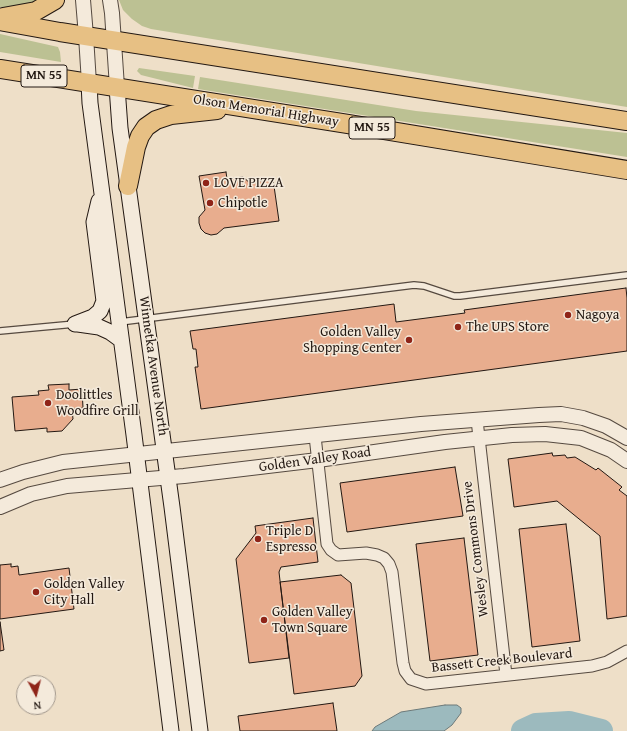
<!DOCTYPE html>
<style>
body{margin:0}
#map{position:relative;width:627px;height:731px;overflow:hidden;background:#eedfc8;font-family:"Gentium Book Plus",serif}
canvas{display:block}
.north{position:absolute;left:16px;top:675px;width:40px;height:40px;box-sizing:border-box;background:#f4eadb;border:1px solid #a0968b;border-radius:50%;rotate:173deg;font-size:11px;font-weight:700;line-height:16px;text-align:center;color:#231812}
.north::after{content:'';display:block;margin:auto;width:14px;height:18px;background:#8f2418;clip-path:polygon(50% 0,100% 100%,50% 72%,0 100%)}
</style>
<div id="map">
<canvas width="627" height="731"></canvas>
<div class="north">N</div>
</div>
<script>
const ctx = document.querySelector('canvas').getContext('2d');
ctx.lineJoin = 'round';
function fillPath(path, color) { ctx.fillStyle = color; ctx.fill(path, 'evenodd'); }
const poly = rows => new Path2D(rows.map(r => 'M' + r).join(''));
function stroke(path, color, width, dash) { ctx.strokeStyle = color; ctx.lineWidth = width; ctx.lineCap = dash ? 'butt' : 'round'; ctx.setLineDash(dash || []); ctx.stroke(path); }
function write(font, color, halo, rows, align = 'center') {
  ctx.font = font + ' "Gentium Book Plus",serif'; ctx.lineWidth = 3; ctx.setLineDash([]); ctx.textBaseline = 'middle'; ctx.strokeStyle = halo; ctx.fillStyle = color; for (const [text, x, y, turn = 0] of rows) {
    ctx.save(); ctx.translate(x, y); ctx.rotate((+turn || 0) * Math.PI / 180); ctx.textAlign = isNaN(turn) ? turn : align; if (halo) ctx.strokeText(text, 0, 0); ctx.fillText(text, 0, 0); ctx.restore();
  }
}
const green = poly([
 [0,0,41,0,15,9,0,7],
 [119,0,627,0,627,107,151,29,142,26,132,19,123,10],
 [0,34,58,47,60,52,61,62,0,52],
 [139,68,195,76,193,88,141,75,137,71],
 [200,77,416,111,627,133,627,157,198,89]
]);
const water = poly([
 [445,705,457,705,461,708,461,713,452,725,444,731,372,731,375,727,401,712,445,705]
]);
const river = poly([
 [523,731,536,725,569,723,601,731]
]);
const building = poly([
 [226,172,227,179,243,177,250,183,273,179,279,221,224,228,217,234,211,235,205,233,201,229,199,223,199,217,205,210,199,176,226,172],
 [626,288,627,298,627,351,201,409,195,367,198,367,196,349,193,349,190,331,394,304,396,322,465,313,464,310,626,288],
 [69,384,69,390,82,389,83,408,72,409,73,419,62,431,47,432,47,428,15,431,12,397,39,395,38,391,49,390,48,385,69,384],
 [552,453,553,456,565,455,567,458,575,457,596,470,598,468,622,487,619,490,627,496,627,616,607,619,600,536,557,501,514,507,508,459,552,453],
 [455,467,463,516,347,532,340,483,455,467],
 [313,518,318,562,281,567,279,572,289,658,249,663,236,559,256,533,255,526,313,518],
 [566,524,580,641,532,647,519,529,566,524],
 [464,538,478,655,430,661,416,544,464,538],
 [11,564,11,567,18,566,19,575,69,568,74,609,0,619,0,565,11,564],
 [341,575,351,583,362,676,355,686,294,694,280,582,341,575],
 [0,622,4,650,0,651,0,622],
 [333,703,337,731,240,731,238,716,333,703]
]);
const service = poly([
 [120,322,414,285,424,286,454,296,460,296,627,275],
 [0,331,75,324]
]);
const minor = poly([
 [477,420,506,675],
 [315,436,327,544,331,550,338,555,366,553,377,555,384,558,389,564,392,572,403,663,405,671,411,679,426,684,592,666,607,662,627,651]
]);
const tertiary = poly([
 [83,0,86,36,89,83],
 [110,0,112,13,117,87],
 [0,480,23,472,63,462,421,424,539,415,561,414,583,418,606,426,627,438],
 [0,507,31,494,67,486,184,476,318,460,445,442,512,435,545,434,581,438,611,450,627,461]
]);
const secondary = poly([
 [89,83,90,103,134,435,171,731],
 [117,87,120,128,172,507,200,731],
 [75,324,93,317,100,311,104,301,94,222,99,201],
 [78,324,99,327,110,332,121,340]
]);
const trunk = poly([
 [3,17,36,11,55,0],
 [0,21,60,32,627,121],
 [0,69,348,124,627,170],
 [128,186,136,147,140,136,146,127,156,120,171,115,217,110]
]);
const markers = [
 [206,183,4,"#8f2418"],
 [210,203,4,"#8f2418"],
 [568,315,4,"#8f2418"],
 [458,327,4,"#8f2418"],
 [409,340,4,"#8f2418"],
 [48,403,4,"#8f2418"],
 [258,539,4,"#8f2418"],
 [36,592,4,"#8f2418"],
 [264,620,4,"#8f2418"]
];
const shields = [
 [44,76,46],
 [372,128,46]
];
const shieldNames = [
 ["MN 55",44,76],
 ["MN 55",372,128]
];
const streetNames = [
 ["Olson Memorial Highway",266,111,9],
 ["Winnetka Avenue North",153,366,82],
 ["Golden Valley Road",315,460,-8],
 ["Wesley Commons Drive",476,549,-97],
 ["Bassett Creek Boulevard",502,661,-6]
];
const poiNames = [
 ["LOVE PIZZA",214,183],
 ["Chipotle",218,203],
 ["Nagoya",576,315],
 ["The UPS Store",466,327],
 ["Golden Valley",401,332,"right"],
 ["Shopping Center",401,348,"right"],
 ["Doolittles",56,395],
 ["Woodfire Grill",56,411],
 ["Triple D",266,531],
 ["Espresso",266,547],
 ["Golden Valley",44,584],
 ["City Hall",44,600],
 ["Golden Valley",272,612],
 ["Town Square",272,628]
];
fillPath(green, '#bcc193');
fillPath(water, '#9cbabe');
stroke(water, '#6c7979', 1);
stroke(river, '#9cbabe', 24);
fillPath(building, '#e8ad8e');
stroke(building, '#231812', 1);
stroke(service, '#564a40', 8);
stroke(minor, '#564a40', 13);
stroke(tertiary, '#564a40', 16);
stroke(secondary, '#231812', 17);
stroke(trunk, '#231812', 20);
stroke(service, '#f4eadb', 5.5);
stroke(minor, '#f4eadb', 11);
stroke(tertiary, '#f4eadb', 14);
stroke(secondary, '#f4eadb', 15);
stroke(trunk, '#e7c084', 18);
for (const [x, y, r, color] of markers) { const dot = new Path2D(); dot.arc(x, y, r, 0, 2 * Math.PI); ctx.fillStyle = color; ctx.fill(dot); stroke(dot, '#f4eadb', 1.5); }
for (const [x, y, w] of shields) { const box = new Path2D(); box.roundRect(x - w / 2, y - 11, w, 22, 3); ctx.fillStyle = '#f4eadb'; ctx.fill(box); stroke(box, '#231812', 1); }
write('bold 13px', '#231812', null, shieldNames);
write('14px', '#231812', '#f4eadb', streetNames);
write('14px', '#231812', '#f4eadb', poiNames, 'left');
</script>
